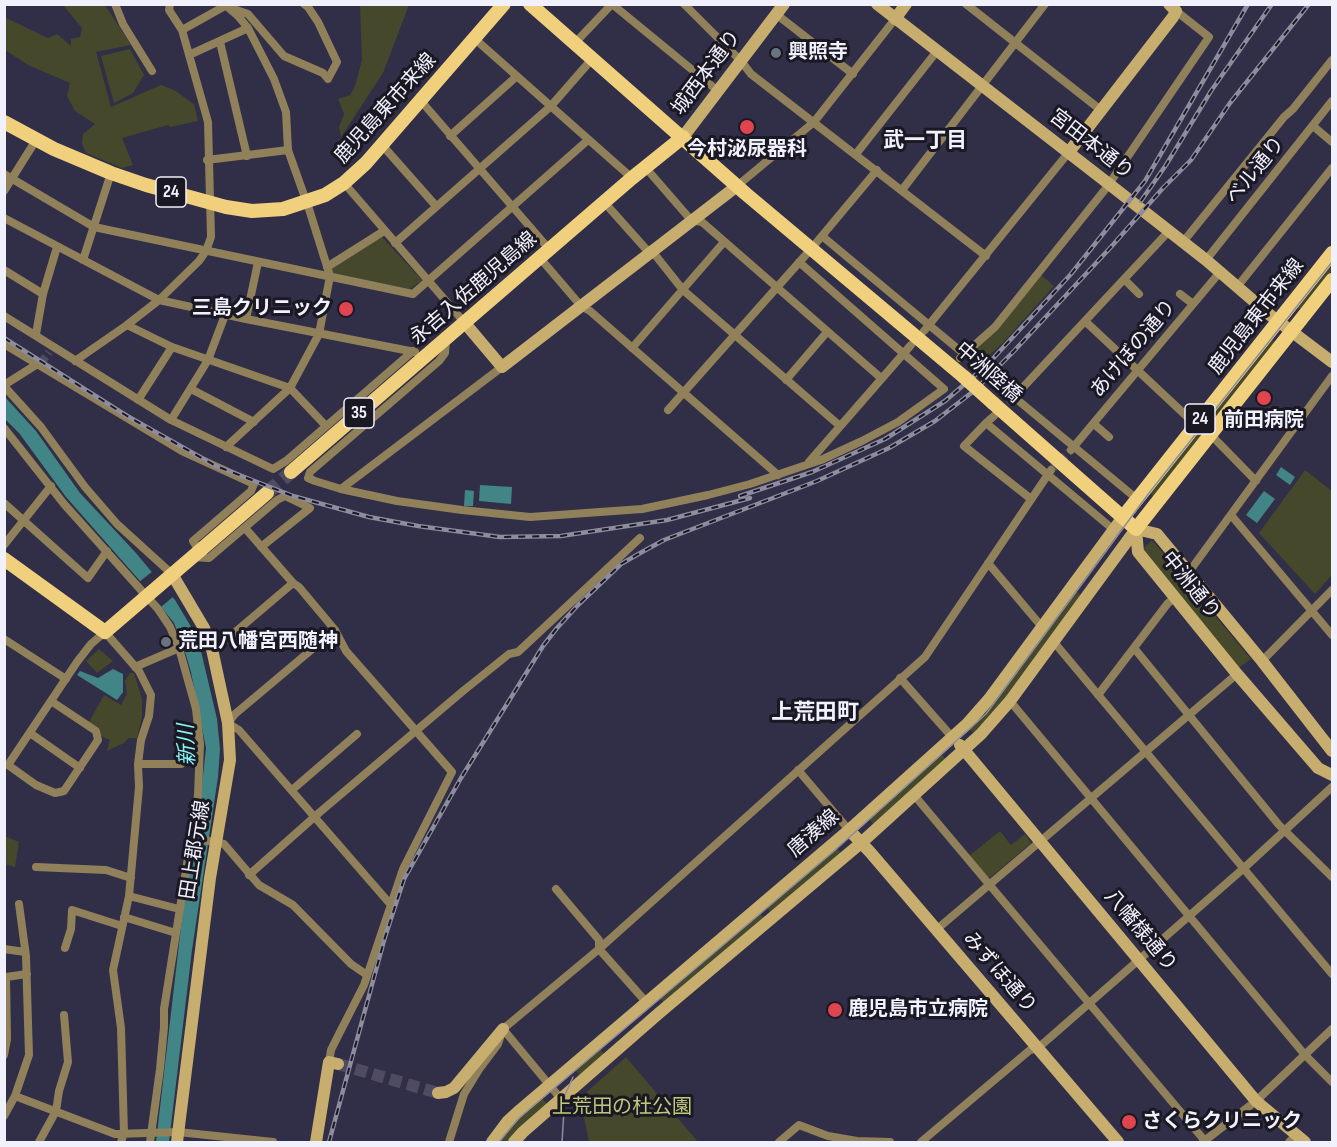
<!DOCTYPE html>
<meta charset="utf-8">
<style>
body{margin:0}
#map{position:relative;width:1337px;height:1147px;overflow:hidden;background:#312e47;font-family:"Sofia Sans Condensed",sans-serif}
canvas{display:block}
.frame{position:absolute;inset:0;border:6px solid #f1f0fd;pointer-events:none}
</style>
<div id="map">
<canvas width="1337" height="1147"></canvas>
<div class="frame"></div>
</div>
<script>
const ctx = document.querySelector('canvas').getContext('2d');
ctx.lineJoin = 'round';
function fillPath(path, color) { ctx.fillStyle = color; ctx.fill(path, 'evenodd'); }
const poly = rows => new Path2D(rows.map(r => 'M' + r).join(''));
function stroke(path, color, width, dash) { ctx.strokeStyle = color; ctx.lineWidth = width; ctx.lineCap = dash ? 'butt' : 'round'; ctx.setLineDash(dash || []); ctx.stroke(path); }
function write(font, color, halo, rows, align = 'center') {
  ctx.font = font + ' "Sofia Sans Condensed","Noto Sans JP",sans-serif'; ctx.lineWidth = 6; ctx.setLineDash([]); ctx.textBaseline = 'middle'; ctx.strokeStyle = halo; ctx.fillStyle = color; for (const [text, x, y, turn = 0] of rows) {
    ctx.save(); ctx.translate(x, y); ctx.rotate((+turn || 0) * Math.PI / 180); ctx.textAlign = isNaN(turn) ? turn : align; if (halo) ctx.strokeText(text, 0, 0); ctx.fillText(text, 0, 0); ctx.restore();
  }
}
const green = poly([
 [63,5,105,5,131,45,96,52,111,107,161,85,174,90,194,104,198,121,170,127,168,125,122,138,133,165,122,168,86,153,82,144,83,134,95,124,75,111,67,96,70,83,28,65,5,50,4,17,48,38,57,34,71,46,71,39,80,37,82,28],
 [360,5,409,5,383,73,341,137,339,127,344,114,338,99,350,95,355,86,362,60],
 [130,49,144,75,133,93,114,103,101,56],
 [382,237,422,280,410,289,334,274,331,268],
 [1332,260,1332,273,1302,311,1295,306],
 [1040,274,1054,286,1002,344,981,362,971,351],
 [1271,339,1278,344,1154,497,1148,491],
 [1305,470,1332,491,1332,575,1315,594,1259,533],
 [1152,540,1251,659,1237,669,1140,552],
 [1075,590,1082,596,998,709,976,734,969,729],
 [99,649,113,661,97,673,86,661],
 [130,673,134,673,142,699,142,717,137,738,129,738,124,743,107,751,110,740,101,736,100,729,89,722,104,695,121,705,127,694,125,681],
 [941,754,947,760,874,825,868,818],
 [1000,831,1011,845,1025,834,1031,843,991,877,987,877,969,856],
 [5,836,19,842,15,867,5,864],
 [836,847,842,854,772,914,766,907],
 [759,912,765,919,665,1004,659,997],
 [599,1048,605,1055,581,1076,575,1070],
 [626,1057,698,1142,589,1142,580,1098],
 [542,1098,547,1104,507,1142,498,1142,518,1118]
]);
const water = poly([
 [4,396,36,431,80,493,136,553,175,600,190,625,200,647,217,719,220,749,218,777,192,950,169,1142,156,1142,186,884,201,794,206,748,191,672,183,645,174,623,140,581,66,497,19,433,5,419],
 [1281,467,1295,477,1290,485,1276,475],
 [480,485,512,487,511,504,479,501],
 [465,490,474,491,473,506,464,506],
 [1264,491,1275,499,1257,523,1246,515],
 [113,669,123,674,123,692,117,700,77,675,80,671,98,678]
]);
const pier = poly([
 [153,571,174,596,161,607,139,582]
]);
const streetTunnel = poly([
 [41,363,49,352],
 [1051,470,1071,450]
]);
const secondaryTunnel = poly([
 [338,1064,438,1093]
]);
const primaryTunnel = poly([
 [267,493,291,472]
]);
const street = poly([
 [115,4,123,24,152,71],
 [224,4,238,16,248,28,274,79,286,112,288,150,309,209,330,276,319,334,290,388,226,447],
 [612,4,718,91],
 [684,4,741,61,751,74,986,256],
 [966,4,1102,111],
 [776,14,853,74],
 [182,30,225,6,248,14,284,56,323,73,328,79,337,62,318,22,308,7,304,4],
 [475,39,632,178],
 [220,42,247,156],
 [574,44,612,4],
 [189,55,248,28],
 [421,101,550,250],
 [1313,126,1332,142],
 [450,136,517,76],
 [383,146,436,206],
 [856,154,937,51],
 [207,160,288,150],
 [645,167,691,220,702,222,881,378],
 [4,174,94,227,413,294,588,140],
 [344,183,464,322],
 [737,186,814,122,895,19],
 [902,190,1045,4],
 [4,191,36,140],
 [604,202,645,248,656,256,683,290,840,426],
 [4,218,159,300,246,319,415,352],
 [822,236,964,354],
 [1183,242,1284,117,1293,109,1332,60],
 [395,243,551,106,592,59],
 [540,258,581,306,590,311,778,475],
 [83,260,111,173],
 [1206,260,1332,101],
 [327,267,384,231],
 [4,270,43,294],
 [1125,280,1139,294],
 [1237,287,1332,168],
 [1180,294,1193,304],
 [4,316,171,420,273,469,286,461,413,351],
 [246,319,258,262],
 [1086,322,1196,425],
 [127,325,172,347,290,388,326,426],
 [924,331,1069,152],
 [36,334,43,294,57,247],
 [446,339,445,353,439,361,310,472,308,478,315,481,341,489,397,501,462,510,530,517,642,509,708,495,750,484,821,460,862,441,898,422,944,389,799,262],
 [4,344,182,451,254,484,251,491,193,541,199,551],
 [632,348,724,242],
 [960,358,995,327,1107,187,1209,37,1176,11],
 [75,361,127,325,159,300,199,261,206,251,211,237,208,122,182,30,169,10,170,4],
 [786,380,827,332],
 [4,385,39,363],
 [4,386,41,427,85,487,117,524,172,574],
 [191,389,254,422],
 [1014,397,1169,231],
 [138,400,172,347],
 [1011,401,1014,397,1137,499],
 [668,410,811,249,877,170],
 [994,416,986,423,1114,530],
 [171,420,208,360,225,315],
 [986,423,964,446,1031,499],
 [1094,424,1109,437],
 [4,428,64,504,158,609,170,627,179,648,196,709,200,744,198,795,164,1009,164,1027,160,1069,150,1142],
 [1211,435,1256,481],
 [1071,450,1220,272],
 [809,462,911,345],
 [341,489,502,367],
 [4,503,88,578,107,551],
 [1231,515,1332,635],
 [245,528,293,583,299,587,335,630,235,714,228,723,239,730,391,905],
 [4,545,51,486],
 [193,557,209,558,277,500,285,496,310,508,261,547],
 [988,563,1042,627],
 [1189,572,1332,376],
 [4,639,66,679],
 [1053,641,1332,974],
 [1134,648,1279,825,1332,877],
 [212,649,220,645,293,583],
 [1262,661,1332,590],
 [135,667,179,648],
 [900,678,952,737],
 [1098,695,1168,603,1175,598],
 [51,701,96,731,98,740,64,791,55,793,36,785,8,765,77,662,91,644,105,632,139,671,151,695,149,716,141,740,138,764,139,787,129,896,113,970,121,1028,124,1133,121,1142],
 [1010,701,1305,1055,1332,1082],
 [30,733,80,768],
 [138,764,181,764],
 [798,770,849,830],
 [292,790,357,734],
 [914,795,1205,1141],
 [190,837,224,844,259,885,293,905,351,964,367,975],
 [36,867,106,870,131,878],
 [249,875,320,812,463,691,509,654,518,652,640,538],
 [556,889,599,940,599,949,647,1003],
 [129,896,179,909],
 [124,917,176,933],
 [936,930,1237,674],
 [65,948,71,929,72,910,122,926],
 [4,949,25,952],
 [503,1029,561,1099],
 [4,1055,7,1039,6,977,27,974],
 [329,1062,331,1050,339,1034,364,985,403,869,452,772,346,651,335,630],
 [15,1096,115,1134,178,1132,273,1142],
 [4,1116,15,1096,29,1055,26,956,19,904],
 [39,1142,56,1111,59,1091,68,1062,64,1015],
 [449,1142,464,1094,480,1068,498,1044,503,1029,599,949,925,657,1051,470],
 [779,1142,799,1125,828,1136,857,1141,890,1142],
 [921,1142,1030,1050,1038,1048,1244,868,1332,787],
 [1203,1142,1256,1101,1332,1029],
 [1289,1142,1296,1135]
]);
const secondary = poly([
 [877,4,1109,184,1206,260,1270,315,1332,362],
 [895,19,906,4],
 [683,137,784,4],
 [1069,152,1173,17,1176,11,1169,4],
 [464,322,502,367,737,186],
 [1136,529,1138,552,1237,674,1318,768,1332,775],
 [1136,529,1157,534,1262,661,1332,751],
 [172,574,204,628,212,649,228,723,230,760,210,878,177,1142],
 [960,745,1256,1101,1305,1142],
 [849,830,870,852,1118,1142],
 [438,1093,446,1092,454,1088,503,1029],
 [316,1142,329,1062,338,1064],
 [492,1142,507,1122,520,1110,849,830,967,724,989,699,1123,517],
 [514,1142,523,1132,658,1014,861,843,981,734,1010,701,1136,529]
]);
const primary = poly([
 [530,4,746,194,964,377],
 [4,122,54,149,111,173,146,185,226,207,252,211,283,209,325,195,344,183,366,163,504,4],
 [993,403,1136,529,1332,280],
 [291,472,632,178,683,137],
 [1123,517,1332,253],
 [4,559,105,632,267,493]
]);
const tram = poly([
 [499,1142,519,1118,833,852,986,714,1149,493,1332,262],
 [562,1142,565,1095,573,1077]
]);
const rail = poly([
 [1141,201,1166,165,1211,91,1272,4],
 [4,338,127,416,216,466,293,496,369,517,418,526,500,537,561,536,667,520,750,498],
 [740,496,812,472,885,439,945,401,987,365,1071,274,1145,181,1248,4],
 [329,1142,385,937,404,879,461,778,543,646,557,628,578,605,621,564,642,552,664,540,817,481,889,448,935,421,975,390,1014,351,1111,247,1163,188,1191,160,1230,103,1309,4]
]);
const primaryBridge = poly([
 [964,377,993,403]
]);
const markers = [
 [776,53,6,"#6b7280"],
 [747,127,8,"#e0444e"],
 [346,309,8,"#e0444e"],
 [1264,398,8,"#e0444e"],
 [166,642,6,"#6b7280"],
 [835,1010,8,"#e0444e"],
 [1129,1122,8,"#e0444e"]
];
const shields = [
 [171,192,30],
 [359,413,30],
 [1200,419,30]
];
const shieldNames = [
 ["24",171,192],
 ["35",359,413],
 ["24",1200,419]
];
const poiNames = [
 ["興照寺",788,53],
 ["今村泌尿器科",747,150,"center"],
 ["三島クリニック",332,309,"right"],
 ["前田病院",1264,421,"center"],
 ["荒田八幡宮西随神",178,642],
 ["鹿児島市立病院",848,1010],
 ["さくらクリニック",1142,1122]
];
const streetNames = [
 ["城西本通り",707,73,-53],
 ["鹿児島東市来線",386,109,-48],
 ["宮田本通り",1091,145,38],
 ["ベル通り",1256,171,-51],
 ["永吉入佐鹿児島線",474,289,-41],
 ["鹿児島東市来線",1257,317,-52],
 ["あけぼの通り",1134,349,-50],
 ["中洲陸橋",988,373,41],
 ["中洲通り",1190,586,51],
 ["唐湊線",814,834,-41],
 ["田上郡元線",196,850,-81],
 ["八幡様通り",1140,931,50],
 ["みずほ通り",999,973,49]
];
const parkNames = [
 ["上荒田の杜公園",622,1108]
];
const neighbourhoodNames = [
 ["武一丁目",925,142]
];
const waterNames = [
 ["新川",188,745,-92]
];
const quarterNames = [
 ["上荒田町",815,713]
];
fillPath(green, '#45482b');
fillPath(water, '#428586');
fillPath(pier, '#312e47');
stroke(streetTunnel, '#4e4b62', 8, [8, 4]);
stroke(secondaryTunnel, '#4e4b62', 12, [12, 6]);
stroke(primaryTunnel, '#4e4b62', 14, [14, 7]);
stroke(street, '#91815a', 8);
stroke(secondary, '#c7ad6e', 12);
stroke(primary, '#f1d07d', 14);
stroke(tram, '#8e8c9f', 1.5);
stroke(rail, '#8e8c9f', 4.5);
stroke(rail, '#191823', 2, [7]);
stroke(primaryBridge, '#f1d07d', 14);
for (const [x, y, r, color] of markers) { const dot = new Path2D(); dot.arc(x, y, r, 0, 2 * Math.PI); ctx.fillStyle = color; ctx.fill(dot); stroke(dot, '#191823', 2); }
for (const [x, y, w] of shields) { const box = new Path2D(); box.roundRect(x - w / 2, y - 15, w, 30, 4.5); ctx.fillStyle = '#191823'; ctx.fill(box); stroke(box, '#f1f0fd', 1.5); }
write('bold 18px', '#f1f0fd', null, shieldNames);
write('bold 20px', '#f1f0fd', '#191823', poiNames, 'left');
write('20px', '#f1f0fd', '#191823', streetNames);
write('20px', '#c0c87d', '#191823', parkNames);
write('bold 21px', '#f1f0fd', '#191823', neighbourhoodNames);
write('italic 21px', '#88f1f3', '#191823', waterNames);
write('bold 22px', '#f1f0fd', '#191823', quarterNames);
</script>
